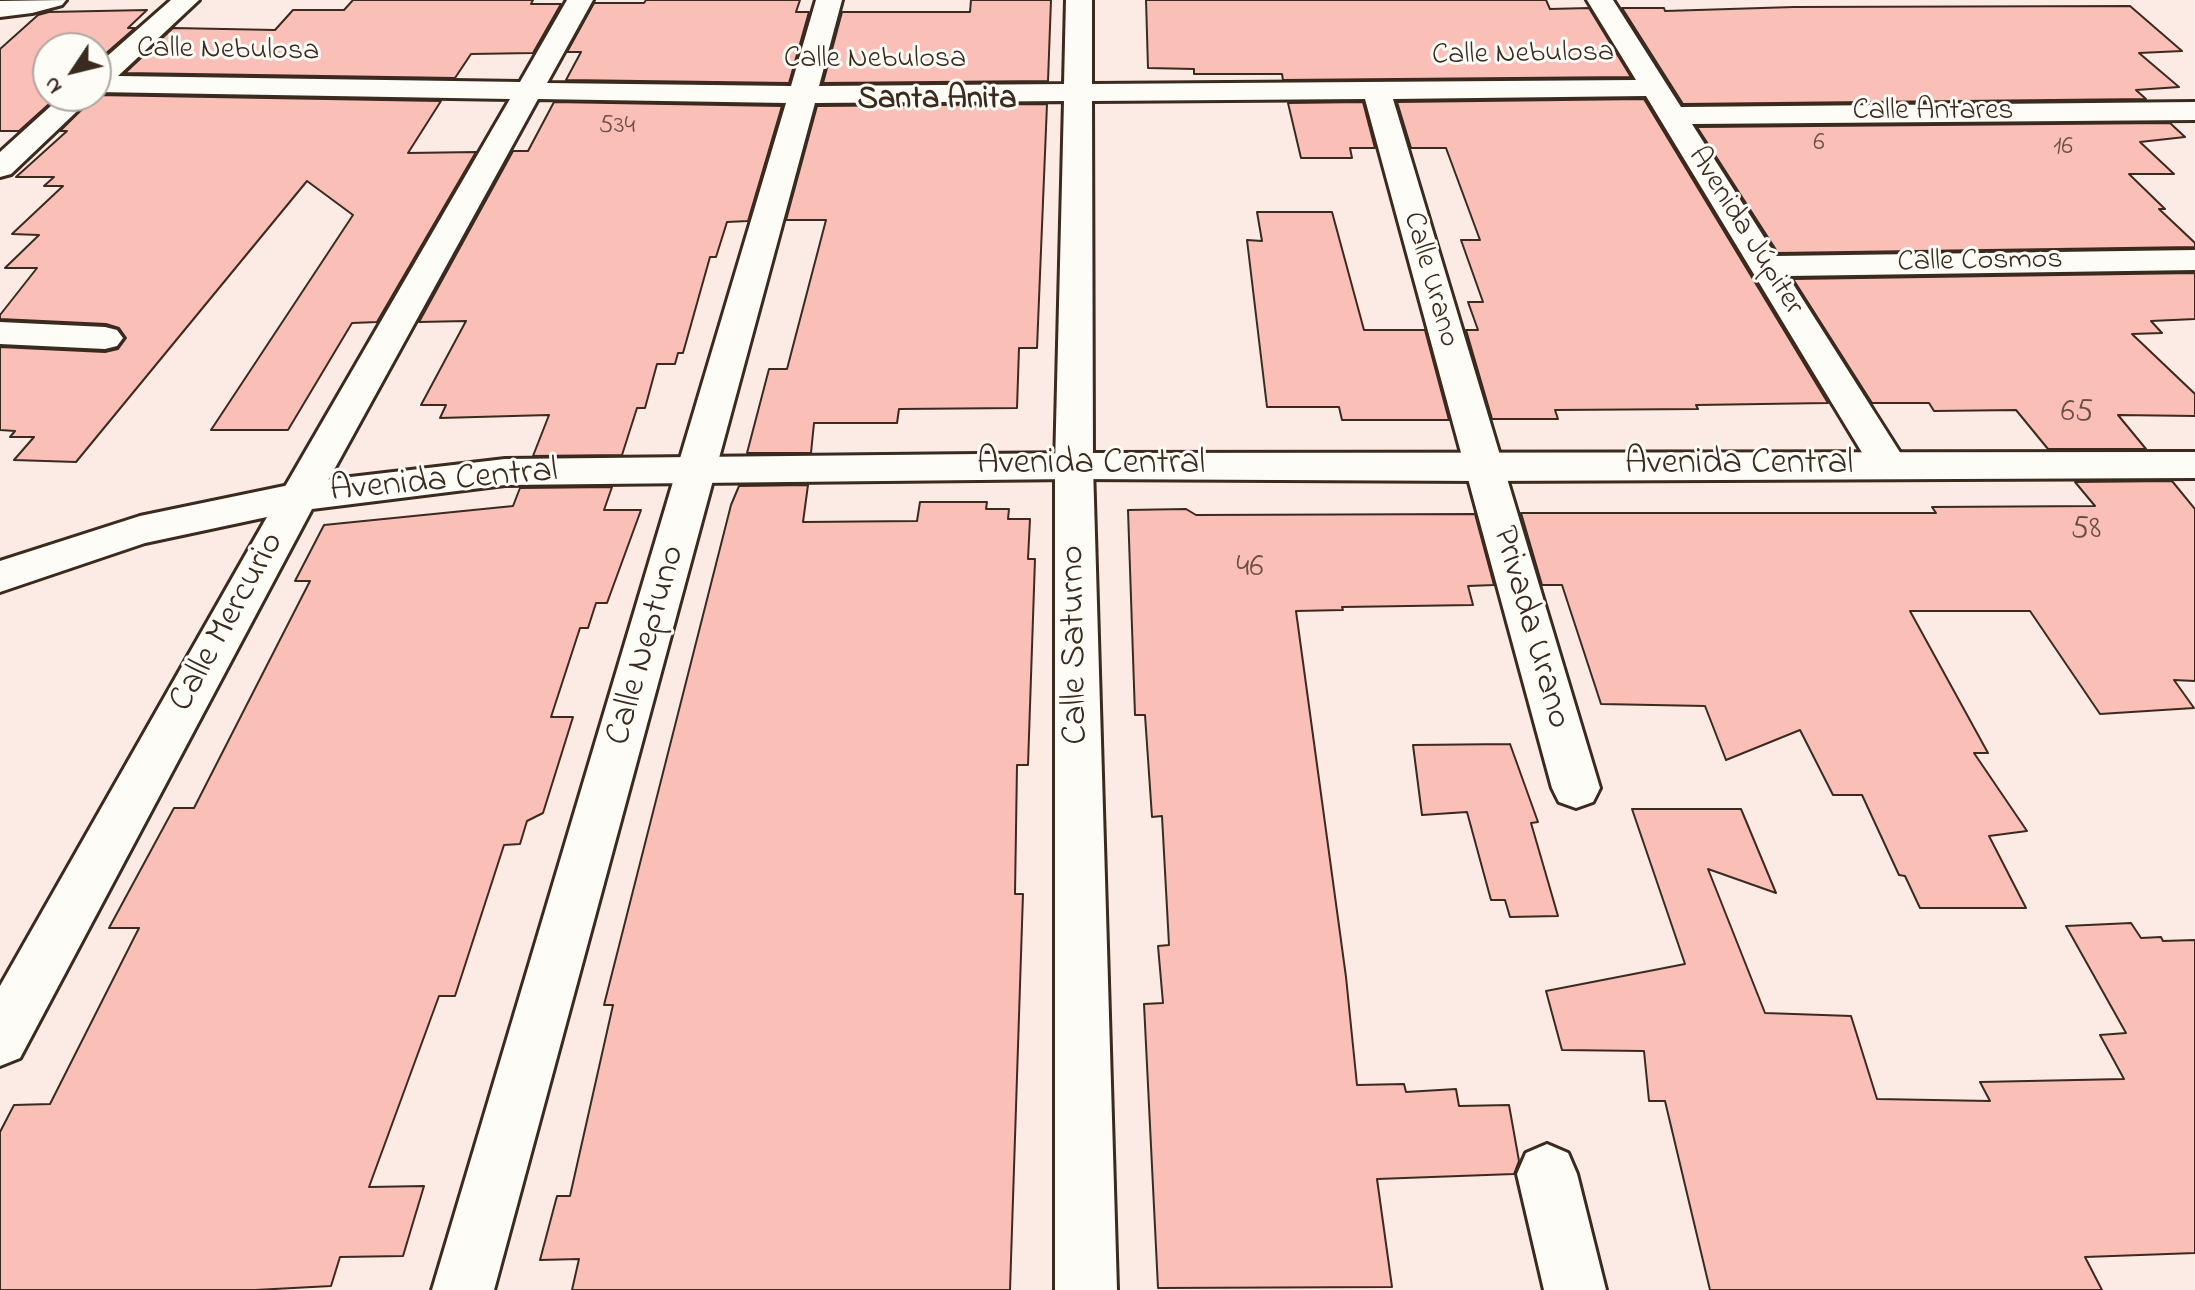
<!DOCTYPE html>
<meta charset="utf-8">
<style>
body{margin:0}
#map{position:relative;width:2195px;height:1290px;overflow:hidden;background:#fceae4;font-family:"Indie Flower",sans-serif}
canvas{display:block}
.north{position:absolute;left:32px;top:32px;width:80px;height:80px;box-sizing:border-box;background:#fdfcf7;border:2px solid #afa8a0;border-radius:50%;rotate:235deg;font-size:22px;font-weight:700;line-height:32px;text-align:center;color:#3b2a1e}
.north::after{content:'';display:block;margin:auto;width:28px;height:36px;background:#3b2a1e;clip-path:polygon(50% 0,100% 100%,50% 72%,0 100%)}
</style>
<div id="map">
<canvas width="2195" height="1290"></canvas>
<div class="north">N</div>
</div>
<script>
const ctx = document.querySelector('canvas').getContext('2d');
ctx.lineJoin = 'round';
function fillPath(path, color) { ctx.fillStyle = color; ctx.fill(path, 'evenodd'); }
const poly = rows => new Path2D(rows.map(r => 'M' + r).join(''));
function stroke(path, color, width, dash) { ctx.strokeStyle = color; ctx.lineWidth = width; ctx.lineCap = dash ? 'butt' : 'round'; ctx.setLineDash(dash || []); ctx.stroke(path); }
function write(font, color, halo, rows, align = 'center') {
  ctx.font = font + ' "Indie Flower",sans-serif'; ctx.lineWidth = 6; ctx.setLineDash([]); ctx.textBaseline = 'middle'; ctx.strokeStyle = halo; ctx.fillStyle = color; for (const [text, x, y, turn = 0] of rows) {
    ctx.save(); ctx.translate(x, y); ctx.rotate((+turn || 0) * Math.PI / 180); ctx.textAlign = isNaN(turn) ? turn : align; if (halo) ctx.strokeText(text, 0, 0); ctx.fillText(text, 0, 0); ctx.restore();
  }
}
const building = poly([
 [353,0,533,0,531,4,561,4,533,53,471,54,455,78,125,73,173,28,275,30,293,10,344,10,353,0],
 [646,0,800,0,796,12,809,12,789,83,566,80,581,52,567,52,594,3,644,3,646,0],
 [971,0,1051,0,1048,81,823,83,842,12,970,12,971,0],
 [1146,0,1546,0,1550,9,1589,8,1631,77,1283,80,1282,74,1194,74,1194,69,1148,68,1146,0],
 [2130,6,2182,51,2139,53,2179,87,2136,90,2146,99,1683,104,1622,8,1664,8,1665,11,1794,7,2130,6],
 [147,10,128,28,135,28,96,62,96,48,48,48,48,96,58,96,19,131,0,131,0,49,38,15,49,12,147,10],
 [96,95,441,101,408,153,476,152,377,322,352,323,288,430,211,430,353,215,307,181,76,462,14,460,34,437,10,437,15,431,0,430,0,347,105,352,118,349,126,338,119,328,106,324,0,319,0,315,37,268,5,268,39,235,12,234,63,186,44,186,54,177,16,177,67,131,60,131,96,95],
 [1644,99,1828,403,1696,405,1698,409,1555,410,1558,419,1492,419,1466,330,1478,330,1468,302,1483,302,1461,240,1480,240,1446,148,1411,148,1397,102,1644,99],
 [554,102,782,106,748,221,727,222,716,257,710,257,683,353,678,353,675,364,657,364,645,408,637,408,622,455,533,456,549,415,440,418,446,405,421,405,466,321,419,322,513,151,528,151,554,102],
 [1363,102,1375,148,1350,148,1352,158,1301,158,1288,103,1363,102],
 [1047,104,1037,348,1019,348,1017,408,899,409,897,423,814,423,811,453,747,453,769,369,787,369,826,220,786,220,817,106,1047,104],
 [2170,123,2185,137,2140,142,2174,174,2129,174,2165,209,2159,209,2195,243,2195,247,1778,253,1697,127,2170,123],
 [1257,212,1332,212,1364,330,1425,330,1449,420,1342,420,1339,407,1267,407,1247,240,1262,241,1257,212],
 [2195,273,2195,319,2151,321,2162,333,2132,334,2195,394,2195,416,2118,415,2146,449,2048,449,2016,410,1934,411,1929,403,1872,403,1793,279,2195,273],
 [2172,481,2195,509,2195,681,2174,680,2194,708,2100,714,2030,611,1910,611,1988,753,1974,753,2027,831,1989,836,2026,908,1920,908,1905,876,1899,875,1862,795,1833,795,1800,730,1726,760,1705,706,1601,704,1562,585,1542,585,1521,513,1936,513,1932,507,2095,506,2075,482,2172,481],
 [808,485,803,522,917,521,920,502,987,502,986,509,1009,509,1008,519,1030,519,1028,559,1035,559,1028,765,1017,765,1015,894,1023,894,1010,1290,572,1290,579,1259,540,1260,557,1196,570,1196,613,1005,604,1005,731,505,739,486,808,485],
 [612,487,604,510,641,510,607,603,596,603,588,628,580,628,551,717,573,717,543,813,527,821,520,844,504,845,455,996,439,996,369,1187,424,1186,403,1256,340,1257,331,1286,255,1290,0,1290,0,1132,14,1105,50,1104,139,928,109,928,174,808,194,808,310,581,295,581,324,525,513,506,520,488,612,487],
 [1186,509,1196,515,1475,514,1494,585,1468,586,1473,605,1342,607,1343,610,1296,611,1346,977,1357,1085,1404,1084,1406,1092,1456,1089,1459,1106,1509,1105,1519,1161,1514,1174,1377,1179,1392,1287,1158,1288,1144,1004,1163,1003,1158,946,1169,945,1162,816,1152,817,1145,715,1135,715,1128,510,1186,509],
 [1510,744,1538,822,1531,823,1558,916,1510,917,1505,900,1491,900,1467,812,1422,815,1413,745,1510,744],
 [1632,809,1741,809,1776,893,1708,869,1765,1013,1851,1016,1877,1099,1990,1101,1980,1082,2124,1079,2100,1035,2126,1033,2066,926,2131,923,2141,938,2161,937,2163,941,2195,940,2195,1253,2085,1257,2102,1290,1710,1290,1665,1101,1649,1101,1644,1051,1562,1050,1546,991,1685,964,1632,809]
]);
const street = poly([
 [66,0,62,5,32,13,0,17,0,1,66,0],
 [171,0,199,0,118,76,520,82,567,0,593,0,547,83,791,86,816,0,842,0,819,86,1064,84,1066,0,1092,0,1092,84,1636,80,1587,0,1613,0,1681,107,2195,102,2195,120,1692,124,1776,256,2195,250,2195,270,1788,276,1908,465,1903,474,1889,478,1875,474,1646,96,1393,99,1600,788,1593,802,1576,808,1559,802,1552,788,1365,99,1092,101,1093,466,1117,1290,1055,1290,1055,466,1064,101,815,103,494,1290,432,1290,786,103,538,99,319,497,313,507,299,511,285,507,279,497,510,99,96,92,96,66,171,0],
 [62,96,93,96,11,174,0,177,0,152,62,96],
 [0,322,105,327,117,330,123,338,117,346,105,349,0,344,0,322],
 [1547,1144,1568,1153,1577,1174,1606,1290,1544,1290,1517,1174,1526,1153,1547,1144]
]);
const secondary = poly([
 [2195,452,2195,478,1482,481,1074,479,505,485,312,509,20,1058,0,1066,0,986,267,517,145,543,0,592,0,561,140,516,299,483,505,459,1074,453,2195,452]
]);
const farNumbernames = [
 ["534",617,128],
 ["6",1819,145],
 ["16",2063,149]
];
const farStreetnames = [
 ["Calle Nebulosa",228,52,1],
 ["Calle Nebulosa",1523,56,-1],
 ["Calle Nebulosa",875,61],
 ["Calle Antares",1933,113],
 ["Avenida Júpiter",1744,232,58],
 ["Calle Cosmos",1980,263,-1],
 ["Calle Urano",1429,280,74]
];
const farNeighbourhoodnames = [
 ["Santa Anita",937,102]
];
const numberNames = [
 ["65",2077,415],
 ["58",2086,532],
 ["46",1250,570]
];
const streetNames = [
 ["Avenida Central",1091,466],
 ["Avenida Central",1739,466],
 ["Avenida Central",444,483,-5],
 ["Calle Mercurio",229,623,-61],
 ["Privada Urano",1529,628,74],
 ["Calle Saturno",1077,645,-91],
 ["Calle Neptuno",648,646,-74]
];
fillPath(building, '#fabfb7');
stroke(building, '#3b2a1e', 2);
stroke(street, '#3b2a1e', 6);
stroke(secondary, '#3b2a1e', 6);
fillPath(street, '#fdfcf7');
fillPath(secondary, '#fdfcf7');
write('26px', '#6b4f44', null, farNumbernames);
write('30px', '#3b2a1e', '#fdfcf7', farStreetnames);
write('bold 32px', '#3b2a1e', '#fdfcf7', farNeighbourhoodnames);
write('32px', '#6b4f44', null, numberNames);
write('36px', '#3b2a1e', '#fdfcf7', streetNames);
</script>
